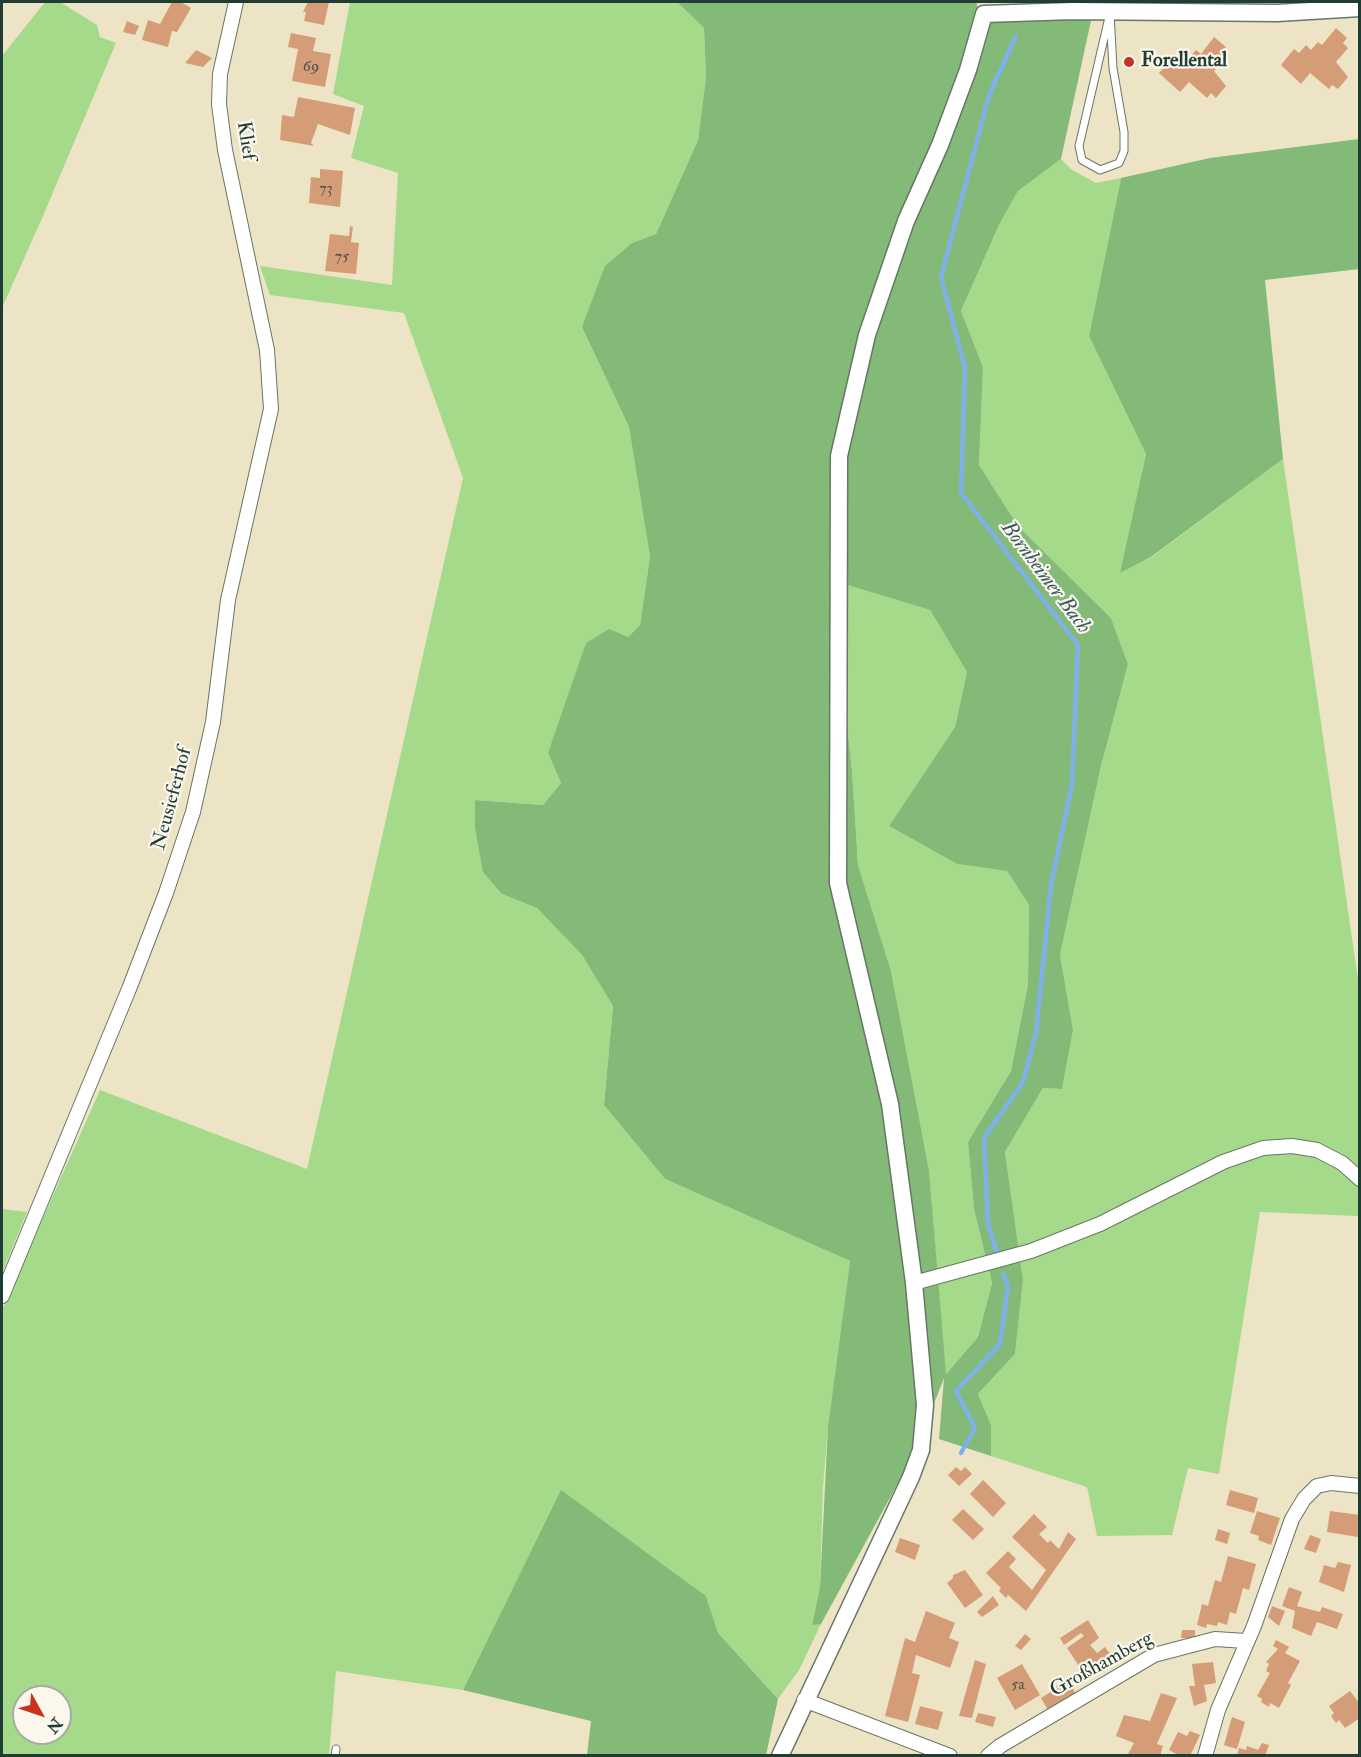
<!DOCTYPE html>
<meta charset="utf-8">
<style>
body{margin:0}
#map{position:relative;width:1361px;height:1757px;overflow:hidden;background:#ece4c4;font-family:"IM FELL Double Pica",serif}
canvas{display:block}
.frame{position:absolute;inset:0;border:3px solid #1f3d34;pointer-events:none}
.north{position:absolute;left:12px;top:1685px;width:60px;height:60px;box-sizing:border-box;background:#fbf7ec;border:2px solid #a3ada2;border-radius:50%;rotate:130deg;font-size:16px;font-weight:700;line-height:24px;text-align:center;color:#1f3d34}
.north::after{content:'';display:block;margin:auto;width:21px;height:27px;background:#c8321e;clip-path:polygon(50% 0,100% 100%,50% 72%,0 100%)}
</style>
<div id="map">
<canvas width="1361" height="1757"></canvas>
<div class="frame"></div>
<div class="north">N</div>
</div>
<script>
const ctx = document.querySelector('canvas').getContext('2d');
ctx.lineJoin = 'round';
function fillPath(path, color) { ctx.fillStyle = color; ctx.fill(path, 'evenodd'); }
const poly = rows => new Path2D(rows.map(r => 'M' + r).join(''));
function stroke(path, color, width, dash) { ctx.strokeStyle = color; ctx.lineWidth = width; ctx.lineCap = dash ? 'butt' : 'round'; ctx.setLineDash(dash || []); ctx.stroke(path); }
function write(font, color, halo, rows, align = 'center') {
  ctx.font = font + ' "IM FELL Double Pica",serif'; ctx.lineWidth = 4.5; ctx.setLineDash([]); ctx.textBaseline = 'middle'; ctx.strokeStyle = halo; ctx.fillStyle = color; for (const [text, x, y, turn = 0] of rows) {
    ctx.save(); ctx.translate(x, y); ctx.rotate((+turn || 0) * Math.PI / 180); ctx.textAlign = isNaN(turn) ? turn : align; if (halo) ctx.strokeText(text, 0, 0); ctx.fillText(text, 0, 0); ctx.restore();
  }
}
const green = poly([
 [45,2,60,2,97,25,100,37,116,43,43,216,2,308,2,56],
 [350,2,677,2,704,28,706,77,698,140,656,234,632,243,582,327,629,427,650,557,640,625,628,637,548,753,561,783,543,805,475,800,502,894,537,908,582,955,613,1006,604,1105,665,1179,850,1261,828,1426,823,1487,820,1587,812,1624,821,1624,799,1670,778,1699,718,1633,706,1596,561,1491,463,1690,336,1671,329,1755,2,1756,2,1310,100,1090,307,1169,463,478,404,313,270,295,260,266,392,285,398,173,351,158,364,106,333,94],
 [24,1697,60,1697,60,1733,24,1733],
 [1061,159,1072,170,1096,183,1121,178,1089,336,1146,454,1121,572,1152,557,1283,459,1359,987,1359,1216,1260,1212,1219,1474,1188,1468,1172,1535,1097,1536,1087,1487,991,1456,991,1425,978,1394,1015,1354,1023,1280,1005,1152,1043,1088,1062,1089,1073,1030,1060,955,1101,766,1128,664,1111,618,1018,526,979,465,983,367,961,311,999,225,1018,191],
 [831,580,930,610,967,672,955,727,889,826,957,864,1007,871,1029,905,1028,984,1011,1071,968,1142,974,1209,992,1283,978,1337,945,1375,929,1170,891,971,858,865,852,771],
 [2,1209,27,1212,2,1273]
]);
const forest = poly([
 [677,2,976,2,978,8,1048,2,1095,2,1061,159,1018,191,999,225,961,311,983,367,979,465,1018,526,1111,618,1128,664,1101,766,1060,955,1073,1030,1062,1089,1043,1088,1005,1152,1023,1280,1015,1354,978,1394,991,1425,991,1456,939,1439,944,1378,915,1452,821,1624,812,1625,820,1587,828,1426,850,1261,665,1179,604,1105,613,1006,582,955,537,908,502,894,483,872,475,828,475,800,543,805,561,783,548,753,586,643,609,629,628,637,640,625,650,557,629,427,582,327,605,266,632,243,656,234,698,140,706,77,704,28],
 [831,580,930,610,967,672,955,727,889,826,957,864,1007,871,1029,905,1028,984,1011,1071,968,1142,974,1209,992,1283,978,1337,946,1374,929,1170,891,971,858,865,852,771],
 [1359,139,1359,269,1265,280,1283,459,1151,557,1120,573,1146,454,1089,336,1121,178,1210,158],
 [561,1490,706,1596,718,1633,778,1699,766,1755,587,1755,591,1721,463,1690]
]);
const stream = poly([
 [997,1252,988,1225,984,1138,1023,1082,1036,1033,1051,885,1072,784,1078,645,961,493,965,368,941,277,989,95,1016,36],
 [961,1453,975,1428,956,1391,1000,1344,1008,1286,1003,1274]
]);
const building = poly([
 [172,2,181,2,191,8,177,32,172,31,168,47,142,40,148,20,160,24],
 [308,2,329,2,324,25,304,21,306,12,303,12],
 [127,21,139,26,135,35,123,32],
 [1336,28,1347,38,1343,43,1348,48,1336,62,1348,77,1338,89,1332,85,1329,89,1310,73,1301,84,1281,65,1294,49,1299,53,1306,45,1311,50,1318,42,1322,45],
 [291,33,316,38,313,51,331,54,325,87,292,81,298,49,288,47],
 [1214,37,1226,47,1221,52,1227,56,1214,71,1226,86,1216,98,1211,93,1207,98,1189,82,1180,92,1159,73,1173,57,1177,61,1184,53,1189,58,1196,50,1201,54],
 [196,50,212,58,203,67,185,63],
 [298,97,355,108,350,135,318,124,311,143,314,146,280,140,282,115,294,117],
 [320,169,343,171,340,207,309,203,311,177,320,178],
 [350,226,353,227,351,242,359,243,356,274,325,271,330,234,349,236],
 [956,1467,961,1471,965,1467,972,1474,959,1486,948,1475],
 [983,1480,1006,1503,993,1517,970,1494],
 [1230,1490,1258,1498,1254,1513,1226,1505],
 [963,1509,984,1529,973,1540,952,1520],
 [1257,1511,1280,1518,1271,1545,1258,1540,1259,1536,1250,1533],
 [1330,1511,1360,1515,1358,1537,1327,1532],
 [1034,1514,1047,1527,1039,1534,1048,1543,1050,1540,1059,1549,1068,1532,1076,1539,1026,1611,1008,1595,1006,1598,999,1591,1001,1588,986,1573,1008,1551,1016,1559,1009,1567,1032,1590,1046,1570,1012,1537],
 [1218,1529,1230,1533,1227,1544,1215,1540],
 [1310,1535,1321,1539,1316,1553,1304,1549],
 [900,1538,920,1545,915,1560,895,1552],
 [1228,1556,1256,1564,1249,1590,1243,1588,1236,1614,1230,1612,1227,1625,1218,1622,1217,1626,1207,1624,1206,1628,1197,1625,1202,1604,1208,1606,1215,1580,1221,1582],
 [1338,1562,1351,1565,1344,1592,1319,1582,1324,1565,1335,1568],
 [965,1570,983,1595,965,1608,947,1583,953,1578,953,1575],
 [1289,1587,1302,1592,1297,1606,1320,1612,1322,1607,1343,1614,1337,1629,1317,1622,1311,1636,1292,1628,1295,1611,1282,1606],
 [993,1596,999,1605,982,1617,977,1612],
 [1272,1606,1285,1611,1279,1626,1268,1617],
 [926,1611,955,1623,949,1638,959,1642,950,1668,916,1655,912,1673,920,1675,908,1722,885,1716,905,1638,915,1642],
 [1088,1620,1099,1638,1090,1645,1097,1653,1105,1647,1110,1654,1093,1670,1086,1661,1079,1666,1067,1648,1084,1636,1081,1633,1064,1645,1060,1638],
 [1182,1630,1195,1630,1195,1638,1181,1638],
 [1025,1634,1031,1639,1021,1650,1015,1646],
 [1276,1640,1289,1647,1285,1653,1300,1661,1288,1683,1291,1685,1279,1708,1270,1703,1269,1707,1261,1702,1262,1699,1257,1696,1270,1673,1266,1671,1269,1664,1266,1662,1278,1649,1273,1646],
 [975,1660,986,1664,972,1718,959,1716],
 [1213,1662,1216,1683,1204,1685,1207,1701,1194,1706,1189,1686,1195,1686,1192,1664],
 [1022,1664,1040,1695,1015,1710,997,1678],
 [1070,1680,1076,1696,1062,1701,1063,1704,1049,1712,1041,1698,1057,1688,1056,1686],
 [1350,1691,1360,1704,1360,1718,1345,1728,1339,1720,1336,1723,1331,1716,1334,1713,1329,1706],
 [1161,1693,1177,1698,1157,1744,1163,1746,1160,1756,1128,1754,1134,1743,1116,1736,1124,1715,1150,1721],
 [920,1706,943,1712,938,1730,915,1724],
 [978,1713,996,1717,993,1727,975,1722],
 [1232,1717,1245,1722,1237,1749,1224,1745],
 [1190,1731,1200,1735,1190,1756,1180,1756,1169,1750,1178,1732,1187,1736],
 [1262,1743,1269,1745,1265,1756,1237,1756,1239,1748,1246,1750,1247,1746,1258,1750]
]);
const service = poly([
 [1110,13,1113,68,1124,132,1124,151,1119,163,1100,170,1082,160,1079,146,1110,13],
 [335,1756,336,1749]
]);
const minor = poly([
 [914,1283,1031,1251,1100,1224,1223,1162,1263,1148,1292,1146,1317,1150,1342,1163,1360,1179],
 [2,1296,129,989,166,893,193,812,213,722,228,600,271,409,267,350,225,150,219,104,220,74,236,2],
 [804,1700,950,1756],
 [988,1756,1000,1746,1154,1655,1215,1639,1246,1641],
 [1205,1756,1218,1710,1254,1626,1292,1519,1304,1499,1317,1486,1331,1483,1360,1486]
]);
const tertiary = poly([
 [780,1756,911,1477,921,1450,925,1405,914,1283,890,1104,838,883,839,456,867,335,906,221,940,145,968,70,984,14,1073,11,1277,13,1360,8]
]);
const markers = [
 [1129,62,6,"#c8321e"]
];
const numberNames = [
 ["69",311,68],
 ["73",326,190],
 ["75",342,258],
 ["5a",1018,1686]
];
const poiNames = [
 ["Forellental",1141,62]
];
const streetNames = [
 ["Klief",245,141,81],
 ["Neusieferhof",173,799,-75],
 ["Großhamberg",1102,1665,-29]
];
const waterNames = [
 ["Bornheimer Bach",1045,578,53]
];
fillPath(green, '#a5da8b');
fillPath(forest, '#84ba77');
stroke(stream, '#7eb1eb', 4.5);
fillPath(building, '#d49d78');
stroke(service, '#677766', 9);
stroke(minor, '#677766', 16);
stroke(tertiary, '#677766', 19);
stroke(service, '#fff', 7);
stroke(minor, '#fff', 14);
stroke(tertiary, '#fff', 16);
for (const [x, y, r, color] of markers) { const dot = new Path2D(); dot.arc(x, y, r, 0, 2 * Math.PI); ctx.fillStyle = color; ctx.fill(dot); stroke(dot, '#fbf7ec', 2); }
write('16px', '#4c5545', null, numberNames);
write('bold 20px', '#1f3d34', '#fbf7ec', poiNames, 'left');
write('20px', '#1f3d34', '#fbf7ec', streetNames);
write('italic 21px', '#375a62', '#fbf7ec', waterNames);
</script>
